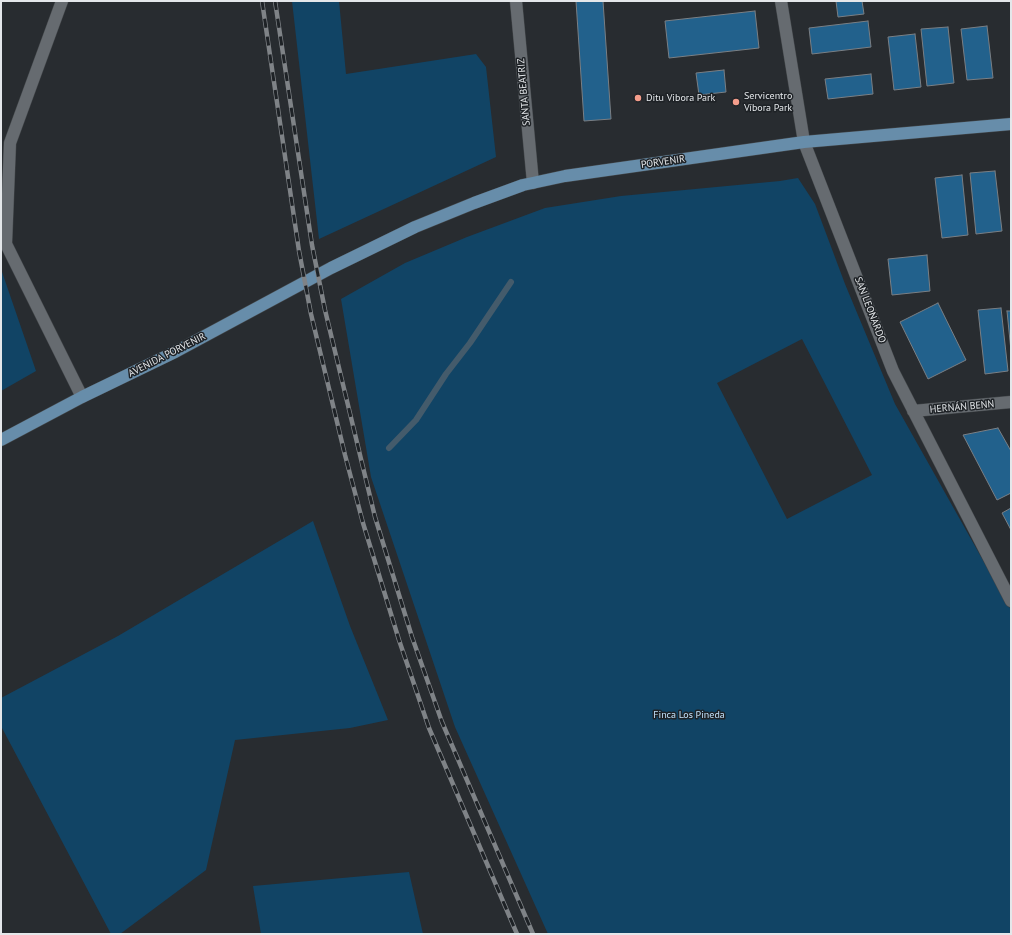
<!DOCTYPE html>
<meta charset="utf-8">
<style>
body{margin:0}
#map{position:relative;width:1012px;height:935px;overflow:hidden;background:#282c30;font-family:"PT Sans",sans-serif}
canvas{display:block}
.frame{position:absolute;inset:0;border:2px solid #e4e7ea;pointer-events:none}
</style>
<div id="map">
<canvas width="1012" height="935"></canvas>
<div class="frame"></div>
</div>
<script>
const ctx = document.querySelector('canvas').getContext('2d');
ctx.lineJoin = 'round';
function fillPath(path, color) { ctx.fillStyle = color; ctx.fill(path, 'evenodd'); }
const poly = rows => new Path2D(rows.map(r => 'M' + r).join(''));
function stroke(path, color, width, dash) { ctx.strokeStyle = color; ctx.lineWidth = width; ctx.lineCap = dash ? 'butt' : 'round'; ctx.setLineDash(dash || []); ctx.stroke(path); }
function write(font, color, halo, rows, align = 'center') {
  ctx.font = font + ' "PT Sans",sans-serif'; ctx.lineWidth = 3; ctx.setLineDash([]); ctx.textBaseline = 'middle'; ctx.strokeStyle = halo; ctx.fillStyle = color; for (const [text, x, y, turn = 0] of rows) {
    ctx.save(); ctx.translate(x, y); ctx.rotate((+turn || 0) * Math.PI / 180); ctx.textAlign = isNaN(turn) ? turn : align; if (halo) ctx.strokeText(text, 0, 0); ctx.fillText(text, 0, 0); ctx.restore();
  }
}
const green = poly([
 [292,1,339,1,346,74,476,54,486,67,496,157,319,239],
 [798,178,815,204,845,284,895,404,1011,610,1011,934,548,934,455,727,371,477,341,299,405,263,467,237,545,208,621,196,780,181],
 [802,339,872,475,787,519,717,383],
 [1,269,36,371,1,391],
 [313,521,350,626,388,720,350,728,235,740,206,870,120,934,111,934,1,726,1,698,118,636],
 [409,872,423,934,261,934,253,886]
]);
const stream = poly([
 [389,448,416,420,446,374,470,343,511,282]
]);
const building = poly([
 [576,1,603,1,611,119,584,121,576,1],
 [836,1,862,1,864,14,838,17,836,1],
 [755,11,759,48,669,58,665,21,755,11],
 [868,21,871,47,812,54,809,28,868,21],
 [987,26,993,78,967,80,961,29,987,26],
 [948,27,954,83,927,86,921,29,948,27],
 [915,34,921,87,894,90,888,37,915,34],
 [724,70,726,92,699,95,696,73,724,70],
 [871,74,873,94,828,99,825,79,871,74],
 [995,171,1002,231,976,234,970,173,995,171],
 [962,175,968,235,942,238,935,178,962,175],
 [927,255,930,291,892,295,888,259,927,255],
 [938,303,966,360,928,379,900,322,938,303],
 [1001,308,1008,371,985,374,978,310,1001,308],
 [1007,311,1011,311,1011,351,1007,311],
 [998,428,1011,451,1011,493,997,500,963,435,998,428],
 [1011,508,1011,530,1002,513,1011,508]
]);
const minor = poly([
 [62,1,10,143,6,244,82,397],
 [516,1,533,183],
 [781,1,804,142,893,371,1011,601],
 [913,411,1011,402]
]);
const major = poly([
 [1,440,82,397,175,352,331,268,415,227,474,203,523,185,565,176,804,142,1011,124]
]);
const rail = poly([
 [262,1,299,251,311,314,345,455,363,523,399,640,429,728,517,934],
 [275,1,312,245,325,310,375,517,412,637,442,722,533,934]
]);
const markers = [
 [638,98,4,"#f49d8b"],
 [736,102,4,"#f49d8b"]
];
const streetNames = [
 ["SANTA BEATRIZ",524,92,-95],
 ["PORVENIR",663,162,-8],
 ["SAN LEONARDO",870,310,69],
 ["AVENIDA PORVENIR",167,355,-27],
 ["HERNÁN BENN",962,407,-5]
];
const poiNames = [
 ["Servicentro",744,96],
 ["Víbora Park",744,108],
 ["Ditu Vibora Park",646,98]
];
const parkNames = [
 ["Finca Los Pineda",689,715]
];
fillPath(green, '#114465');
stroke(stream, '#445b6b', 6);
fillPath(building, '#22618c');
stroke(building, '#7a7f84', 1);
stroke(minor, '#43474a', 13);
stroke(major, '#43474a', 13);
stroke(minor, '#666b70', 12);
stroke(major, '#678daa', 12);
stroke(rail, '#7f8387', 4.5);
stroke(rail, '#1e2226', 3, [9]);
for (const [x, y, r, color] of markers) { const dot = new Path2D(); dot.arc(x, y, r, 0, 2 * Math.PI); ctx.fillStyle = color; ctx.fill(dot); stroke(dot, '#1e2226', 1.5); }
write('10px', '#e4e7ea', '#1e2226', streetNames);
write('10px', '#e4e7ea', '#1e2226', poiNames, 'left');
write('10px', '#c2e2fc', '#1e2226', parkNames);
</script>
